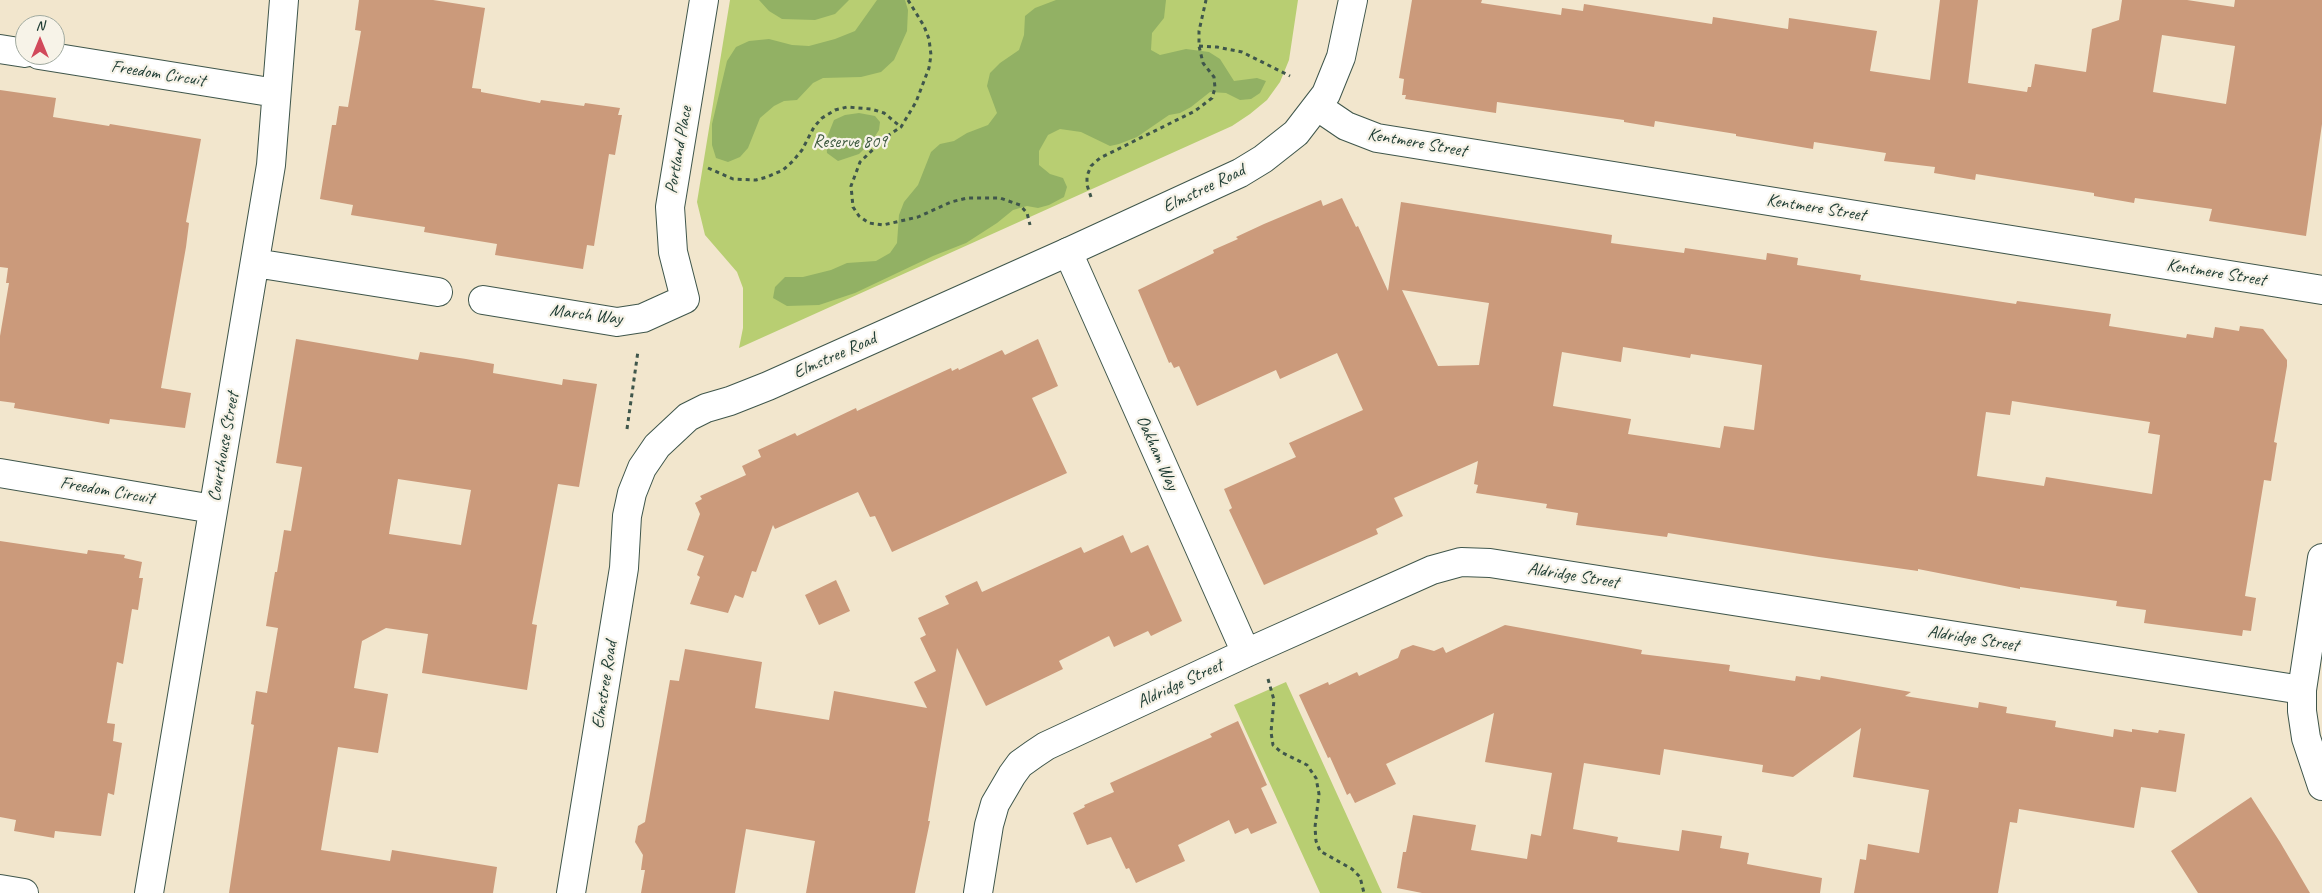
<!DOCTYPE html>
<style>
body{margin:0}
#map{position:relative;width:2322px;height:893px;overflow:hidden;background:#f2e6cd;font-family:Caveat,sans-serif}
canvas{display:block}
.north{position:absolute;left:15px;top:15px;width:50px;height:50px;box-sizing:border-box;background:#f7f3e8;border:1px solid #a1aaa0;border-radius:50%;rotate:0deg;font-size:14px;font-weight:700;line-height:20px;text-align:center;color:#1f3d34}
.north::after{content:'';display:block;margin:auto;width:18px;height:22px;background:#d1495b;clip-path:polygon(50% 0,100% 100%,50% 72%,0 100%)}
</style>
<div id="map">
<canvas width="2322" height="893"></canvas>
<div class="north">N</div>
</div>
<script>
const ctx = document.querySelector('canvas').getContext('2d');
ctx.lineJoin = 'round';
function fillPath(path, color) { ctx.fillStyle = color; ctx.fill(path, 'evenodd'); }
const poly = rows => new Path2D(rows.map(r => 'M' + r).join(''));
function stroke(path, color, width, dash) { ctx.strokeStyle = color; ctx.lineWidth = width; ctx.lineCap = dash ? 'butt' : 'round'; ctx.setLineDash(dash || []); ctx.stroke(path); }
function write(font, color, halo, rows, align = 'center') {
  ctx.font = font + ' Caveat,sans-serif'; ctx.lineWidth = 4.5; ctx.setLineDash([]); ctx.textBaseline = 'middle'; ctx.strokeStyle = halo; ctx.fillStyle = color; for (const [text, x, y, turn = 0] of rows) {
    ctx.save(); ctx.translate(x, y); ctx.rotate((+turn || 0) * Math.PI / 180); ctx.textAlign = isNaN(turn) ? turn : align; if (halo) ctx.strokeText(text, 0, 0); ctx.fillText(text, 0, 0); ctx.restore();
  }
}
const green = poly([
 [730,0,1298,0,1289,60,1280,82,1267,100,1250,114,1232,126,739,348,743,328,743,288,737,272,705,235,697,202],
 [1286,682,1382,893,1320,893,1234,705]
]);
const forest = poly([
 [759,0,849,0,835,14,815,20,782,19,769,11],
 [877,0,905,0,908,10,907,31,894,60,881,72,861,77,823,78,813,83,797,100,784,101,774,106,760,118,748,148,740,157,728,162,716,158,712,145,712,124,727,61,736,47,749,41,769,39,792,45,809,46,835,39,855,31],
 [1056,0,1166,0,1164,18,1152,33,1151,50,1160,55,1186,49,1209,52,1220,59,1234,81,1257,78,1266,81,1260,93,1251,99,1240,100,1226,93,1210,92,1191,107,1180,113,1169,115,1137,137,1119,144,1110,146,1081,132,1060,129,1048,135,1039,151,1039,165,1050,174,1063,178,1067,187,1064,197,1049,205,1038,208,1027,206,1013,210,997,223,966,243,933,256,855,293,819,305,787,306,773,298,775,287,785,277,803,277,831,270,847,263,876,261,890,253,897,243,899,215,904,202,918,185,931,152,940,144,954,141,967,133,988,125,997,113,987,86,990,73,1000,63,1019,50,1024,35,1025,16,1035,8],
 [859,113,875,116,880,122,879,130,872,141,859,154,838,161,827,153,826,140,834,120,845,115]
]);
const building = poly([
 [359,0,433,0,485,8,472,88,481,89,481,92,540,103,541,100,584,106,585,103,620,108,618,115,622,115,615,155,609,154,594,246,587,245,583,269,495,255,497,244,424,232,425,227,351,215,353,205,320,199,332,125,336,125,339,106,348,107,361,31,355,30],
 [1412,0,1482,0,1481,3,1561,15,1562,8,1583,11,1584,4,1712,24,1713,17,1788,29,1789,18,1877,31,1870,71,1930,80,1940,0,1978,0,1968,83,2027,92,2028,87,2031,87,2035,64,2086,72,2092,29,2119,20,2122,0,2187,0,2234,7,2235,0,2322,0,2322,124,2306,236,2209,221,2212,209,2135,198,2134,203,2094,196,2094,193,1976,174,1975,180,1934,173,1935,167,1884,161,1886,153,1814,142,1813,149,1736,136,1736,134,1655,121,1654,127,1624,122,1624,120,1497,102,1496,113,1405,99,1406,95,1402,95,1404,79,1399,78],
 [2162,35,2235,46,2226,104,2153,92],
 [0,90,56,98,53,117,109,126,110,124,201,139,186,222,189,223,186,247,161,388,191,393,185,428,110,419,109,424,14,408,15,403,0,401,0,336,9,283,6,283,8,268,0,267],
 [1342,198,1356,227,1358,226,1388,291,1401,202,1612,235,1611,243,1684,253,1685,248,1766,260,1767,253,1798,258,1797,265,1861,275,1860,280,2016,304,2017,301,2111,314,2109,326,2186,338,2187,334,2213,338,2215,327,2239,331,2240,326,2263,329,2287,360,2287,366,2274,442,2277,443,2271,481,2264,480,2245,596,2256,598,2251,631,2243,630,2242,636,2144,623,2146,610,2116,606,2117,601,2020,587,2020,589,1918,569,1918,571,1819,557,1668,533,1667,537,1576,525,1578,513,1546,508,1547,504,1476,493,1478,485,1474,484,1478,461,1394,498,1403,516,1376,529,1378,534,1264,585,1229,510,1232,508,1224,489,1296,457,1289,443,1363,410,1337,353,1280,379,1276,370,1197,406,1179,366,1174,368,1171,362,1169,363,1138,290,1214,253,1213,250,1238,239,1236,237,1264,224,1321,200,1323,206],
 [1402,290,1489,303,1479,365,1438,366],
 [1623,347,1690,358,1691,354,1762,365,1754,430,1724,426,1720,448,1628,434,1631,419,1553,406,1562,352,1621,362],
 [2012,401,2150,422,2148,433,2160,435,2152,494,2046,477,2044,486,1977,476,1986,412,2010,415],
 [296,339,418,360,420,352,466,359,494,364,493,373,562,385,563,379,597,384,579,487,558,484,532,624,537,625,527,690,422,673,428,634,386,628,362,641,354,688,388,694,378,753,338,747,321,850,390,861,392,850,497,867,493,893,229,893,254,725,251,724,256,691,267,693,278,628,266,626,275,572,277,572,284,530,291,531,302,467,276,463],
 [398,479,471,490,461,545,389,534],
 [1038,339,1058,386,1032,398,1067,473,892,552,875,516,870,517,858,492,775,529,773,525,756,572,752,571,743,598,735,595,728,613,690,604,700,577,697,575,704,556,687,550,700,514,695,503,702,499,700,496,746,475,742,466,761,457,758,450,795,433,797,436,856,408,857,411,951,368,952,371,958,368,959,370,1002,350,1005,355],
 [1123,535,1131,553,1148,545,1182,621,1151,636,1148,631,1114,647,1109,636,1059,661,1063,669,986,706,957,648,928,821,930,821,915,893,806,893,815,841,746,829,735,893,641,893,645,870,641,870,643,855,635,842,638,826,645,822,670,680,679,681,685,649,762,662,755,708,829,720,834,691,927,708,914,682,936,671,920,638,926,635,918,618,949,604,945,596,977,581,982,592,1081,547,1084,553],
 [0,541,87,554,88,550,125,555,124,558,142,562,139,578,143,578,138,610,132,609,123,664,117,662,107,723,115,724,113,741,122,743,114,795,108,793,101,836,55,831,54,838,14,831,16,820,0,817],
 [836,580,850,611,819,625,805,595],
 [1505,625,1642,650,1641,654,1730,665,1729,671,1795,681,1796,676,1820,680,1821,676,1911,692,1905,696,1978,708,1979,702,2007,707,2006,713,2056,721,2055,727,2113,737,2114,729,2132,732,2132,729,2158,733,2159,730,2185,734,2176,792,2141,787,2134,828,2019,809,2017,823,2010,822,1998,893,1854,893,1860,859,1866,860,1868,844,1919,853,1929,790,1853,777,1861,728,1793,777,1762,772,1763,765,1664,749,1660,775,1584,763,1573,829,1618,837,1617,842,1679,851,1682,830,1722,836,1720,848,1749,853,1747,864,1822,878,1820,893,1422,893,1397,888,1403,852,1406,852,1413,815,1476,825,1471,850,1527,859,1531,834,1541,836,1552,773,1485,762,1494,713,1386,764,1396,784,1355,803,1350,793,1347,795,1330,757,1328,758,1299,695,1328,682,1329,685,1357,672,1359,676,1398,658,1401,650,1413,645,1434,651,1443,647,1446,653],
 [1238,721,1267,785,1261,788,1277,823,1251,834,1248,828,1235,834,1229,820,1178,845,1185,861,1136,883,1129,868,1126,869,1111,837,1087,845,1073,813,1085,807,1084,805,1114,792,1110,783,1212,737,1210,734],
 [2251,797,2280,842,2310,893,2198,893,2171,851]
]);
const path = poly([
 [908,0,924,26,929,39,931,55,929,68,916,102,901,127,886,137,860,162,851,186,853,207,859,216,869,223,883,225,918,217,951,202,967,198,1000,198,1020,205,1027,213,1030,225],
 [1199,46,1217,47,1242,52,1290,76],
 [708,168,733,179,756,180,767,177,783,170,793,161,802,150,814,127,822,118,835,110,847,107,871,109,884,113,901,127],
 [1091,197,1087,185,1087,176,1091,166,1100,158,1195,111,1212,98,1215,88,1214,77,1203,63,1199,46,1199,31,1206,0],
 [627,429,638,351],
 [1268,679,1274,700,1271,732,1273,745,1281,752,1307,765,1316,778,1319,794,1315,827,1316,841,1320,851,1352,869,1360,877,1364,893]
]);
const minor = poly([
 [0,49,25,53],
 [39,55,276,93],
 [1318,107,1346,126,1377,138,2322,290],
 [1068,252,1246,653],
 [255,263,438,292],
 [483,300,617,322,643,318,685,299,673,252,670,207,704,0],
 [0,473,213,509],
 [0,889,24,893],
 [149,893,271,165,284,0],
 [978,893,989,825,995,804,1012,775,1020,764,1034,754,1046,746,1246,653,1432,570,1461,562,1490,563,2302,690]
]);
const tertiary = poly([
 [2322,558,2302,690,2302,711,2306,738,2322,786],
 [571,893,624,568,627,516,632,493,642,468,657,446,688,417,706,408,730,401,768,386,1068,252,1240,173,1263,159,1296,133,1326,94,1341,57,1353,0]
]);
const streetNames = [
 ["Freedom Circuit",158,74,9],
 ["Kentmere Street",1417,143,10],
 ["Portland Place",679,150,-80],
 ["Elmstree Road",1204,189,-26],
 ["Kentmere Street",1816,208,9],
 ["Kentmere Street",2216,273,9],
 ["March Way",586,315,7],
 ["Elmstree Road",835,356,-24],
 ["Courthouse Street",224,447,-80],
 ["Oakham Way",1157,453,66],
 ["Freedom Circuit",107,491,10],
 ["Aldridge Street",1573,576,9],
 ["Aldridge Street",1973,639,9],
 ["Aldridge Street",1180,684,-25],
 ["Elmstree Road",605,685,-81]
];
const parkNames = [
 ["Reserve 809",850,142]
];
fillPath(green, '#b8ce72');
fillPath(forest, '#92b164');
fillPath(building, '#cb9a7b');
stroke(minor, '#3f564b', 30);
stroke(tertiary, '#3f564b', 30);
stroke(path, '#3f564b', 3, [4, 4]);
stroke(minor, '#fff', 28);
stroke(tertiary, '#fff', 28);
write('18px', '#1f3d34', '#f7f3e8', streetNames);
write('18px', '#3e5a40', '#f7f3e8', parkNames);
</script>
